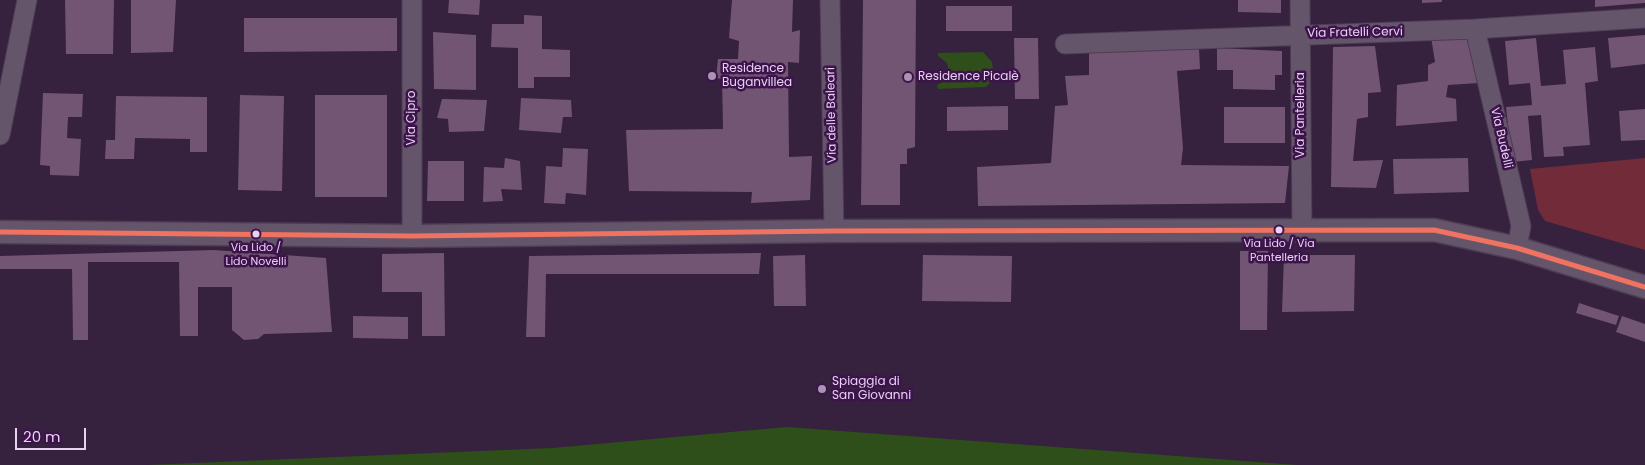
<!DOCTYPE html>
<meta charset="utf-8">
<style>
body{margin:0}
#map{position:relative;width:1645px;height:465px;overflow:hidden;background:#36213e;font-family:Poppins,sans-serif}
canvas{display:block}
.scale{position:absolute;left:15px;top:428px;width:71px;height:22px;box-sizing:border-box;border:2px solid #e8d1f2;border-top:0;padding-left:6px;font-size:15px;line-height:18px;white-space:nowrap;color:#e8d1f2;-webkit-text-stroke:4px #3c144b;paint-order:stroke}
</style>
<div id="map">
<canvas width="1645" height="465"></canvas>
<div class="scale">20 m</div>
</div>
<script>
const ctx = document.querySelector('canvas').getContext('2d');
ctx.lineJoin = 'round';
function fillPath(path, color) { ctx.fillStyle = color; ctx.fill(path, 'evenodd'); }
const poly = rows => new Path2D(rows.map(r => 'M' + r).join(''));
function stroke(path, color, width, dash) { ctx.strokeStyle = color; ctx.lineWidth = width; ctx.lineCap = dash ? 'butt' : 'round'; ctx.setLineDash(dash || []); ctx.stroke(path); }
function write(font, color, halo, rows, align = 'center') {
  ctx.font = font + ' Poppins,sans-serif'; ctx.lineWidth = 5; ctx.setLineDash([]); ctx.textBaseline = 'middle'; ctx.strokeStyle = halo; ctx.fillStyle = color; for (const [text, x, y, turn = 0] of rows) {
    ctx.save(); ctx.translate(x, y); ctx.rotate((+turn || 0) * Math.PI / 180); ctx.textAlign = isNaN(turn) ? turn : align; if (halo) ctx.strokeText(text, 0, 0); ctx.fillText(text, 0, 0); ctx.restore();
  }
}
const green = poly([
 [1645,158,1645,250,1545,221,1538,210,1530,169]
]);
const water = poly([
 [983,52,992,62,994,78,986,87,938,89,937,85,946,80,949,72,947,63,938,56,938,53],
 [787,427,1298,465,147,465,552,448]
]);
const building = poly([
 [65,0,114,0,113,54,66,54],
 [131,0,176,0,173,52,131,53],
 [449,0,480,0,479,15,448,13],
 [732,0,793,0,792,32,800,30,799,63,788,62,789,157,812,156,810,200,751,203,752,192,629,191,626,130,723,129,722,79,716,78,718,59,738,59,739,41,729,38],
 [863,0,916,0,915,147,907,149,907,164,900,164,900,205,861,205],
 [1238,0,1281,0,1281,13,1238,12],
 [1422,0,1442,0,1442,2,1422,3],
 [1595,0,1645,0,1645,3,1595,7],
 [946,6,1012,6,1012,31,946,31],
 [524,15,542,16,542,49,570,50,570,77,534,77,534,88,518,88,518,48,491,47,492,24,524,24],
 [244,18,397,18,397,51,244,52],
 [433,32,476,35,476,90,434,89],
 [1469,35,1480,83,1448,85,1446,97,1456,99,1457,121,1396,126,1397,85,1428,81,1428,65,1435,62,1431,37],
 [1645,35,1645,64,1611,68,1608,38],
 [1014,38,1038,38,1039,99,1015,99],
 [1536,38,1541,86,1566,84,1563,50,1595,47,1598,81,1585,83,1590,145,1563,147,1564,156,1544,157,1541,115,1528,116,1532,160,1512,162,1506,107,1532,105,1530,83,1509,85,1505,41],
 [1375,46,1381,92,1368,93,1368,117,1357,119,1353,161,1383,160,1376,188,1331,187,1333,47],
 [1199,48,1200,69,1177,71,1183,148,1181,165,1289,166,1285,203,978,206,977,167,1051,163,1055,106,1068,105,1065,76,1089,75,1089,53],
 [1217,48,1282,51,1282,75,1275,75,1275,90,1233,89,1233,70,1217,70],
 [43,93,83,94,82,117,68,117,67,138,81,139,79,176,50,175,50,166,40,165],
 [240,95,284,96,282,191,238,190],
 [315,95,387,95,387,197,315,197],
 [116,96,207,97,207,152,190,152,190,139,135,138,134,159,105,159,106,140,115,140],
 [521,98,571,100,572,117,563,117,561,133,519,130],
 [442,99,487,100,484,131,449,132,448,119,437,118],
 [1008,106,1008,130,947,131,947,107],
 [1224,107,1285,107,1285,143,1224,143],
 [1645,109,1645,140,1621,141,1619,111],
 [563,148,588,149,586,195,566,193,565,204,544,203,546,166,562,167],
 [505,158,520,161,522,190,501,189,503,201,483,202,484,167,504,168],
 [1468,158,1469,192,1394,194,1393,159],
 [428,161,464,161,464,201,427,201],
 [214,250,326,258,332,332,264,334,258,339,244,340,232,330,232,287,198,287,198,336,180,336,179,262,88,262,88,340,73,340,72,269,0,269,0,256],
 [1240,251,1268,251,1267,330,1240,330],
 [444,253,445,336,422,336,422,292,382,292,382,254],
 [761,253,759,274,546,274,545,337,526,337,529,256],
 [805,255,806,306,774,306,773,256],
 [923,255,1012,256,1011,302,922,301],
 [1284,255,1355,255,1354,311,1282,312],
 [1579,303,1619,316,1616,325,1576,313],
 [353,316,408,317,408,339,353,338],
 [1622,316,1645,324,1645,342,1616,332]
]);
const minor = poly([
 [830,0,834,231],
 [1300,0,1302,230],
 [1475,29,1521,226,1517,248],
 [1065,44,1475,29,1645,18],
 [0,135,27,0],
 [412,236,412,0]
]);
const tertiary = poly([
 [0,232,412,236,834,231,1434,230,1517,248,1645,287]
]);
const bus1 = poly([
 [0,232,412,236,834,231,1434,230,1517,248,1645,287]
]);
const markers = [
 [712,76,5,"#aa93b3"],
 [908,77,5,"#aa93b3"],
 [1279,230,4.5,"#e8d1f2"],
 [256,234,4.5,"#e8d1f2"],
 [822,389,5,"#aa93b3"]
];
const busNames = [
 ["Via Lido / Via",1279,244],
 ["Pantelleria",1279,258],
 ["Via Lido /",256,248],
 ["Lido Novelli",256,262]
];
const streetNames = [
 ["Via Fratelli Cervi",1355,33,-1],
 ["Via delle Baleari",832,115,-91],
 ["Via Pantelleria",1301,115,-90],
 ["Via Cipro",412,118,-90],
 ["Via Budelli",1501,138,77]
];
const poiNames = [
 ["Residence",722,69],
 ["Buganvillea",722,83],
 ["Residence Picalè",918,77],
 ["Spiaggia di",832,382],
 ["San Giovanni",832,396]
];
fillPath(green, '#722b38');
fillPath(water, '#2e4e1a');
fillPath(building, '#725572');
stroke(minor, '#4d3c54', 21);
stroke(tertiary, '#4d3c54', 25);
stroke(minor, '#65556a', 19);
stroke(tertiary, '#65556a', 22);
stroke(bus1, '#f07261', 5);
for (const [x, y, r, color] of markers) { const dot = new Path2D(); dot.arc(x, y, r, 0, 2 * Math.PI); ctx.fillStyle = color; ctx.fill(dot); stroke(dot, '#3c144b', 2); }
write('11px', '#e8d1f2', '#3c144b', busNames);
write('12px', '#e8d1f2', '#3c144b', streetNames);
write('12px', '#e8d1f2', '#3c144b', poiNames, 'left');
</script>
